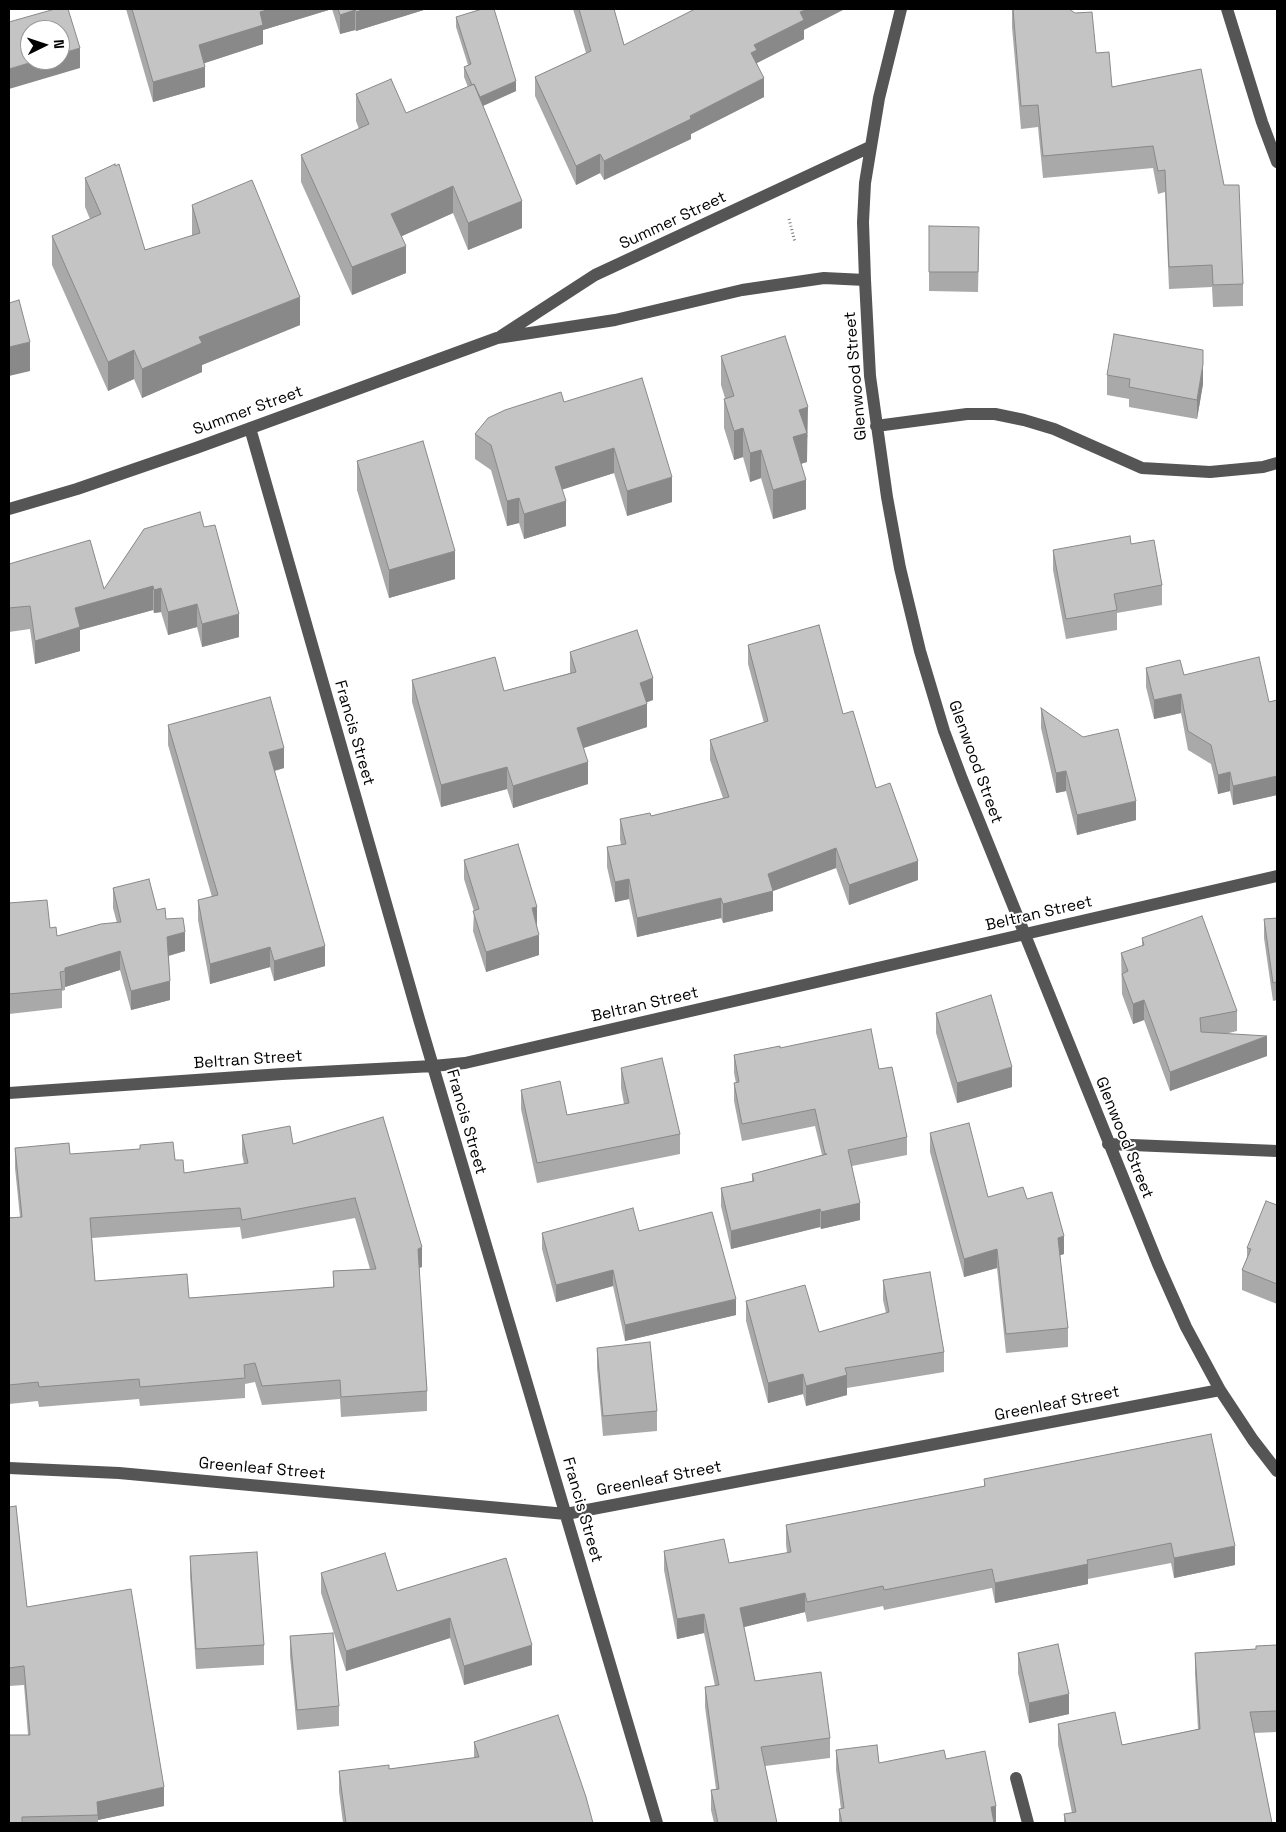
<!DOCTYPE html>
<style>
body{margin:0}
#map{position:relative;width:1286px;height:1832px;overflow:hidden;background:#fff;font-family:"Space Grotesk",sans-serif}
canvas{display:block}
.frame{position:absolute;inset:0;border:10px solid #000;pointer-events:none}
.north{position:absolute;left:20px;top:20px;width:50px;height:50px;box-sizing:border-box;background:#fff;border:1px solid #999;border-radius:50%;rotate:86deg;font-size:14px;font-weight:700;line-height:20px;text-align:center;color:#000}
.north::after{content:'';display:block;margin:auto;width:18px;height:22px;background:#000;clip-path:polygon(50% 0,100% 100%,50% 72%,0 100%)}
</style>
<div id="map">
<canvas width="1286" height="1832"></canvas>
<div class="frame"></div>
<div class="north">N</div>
</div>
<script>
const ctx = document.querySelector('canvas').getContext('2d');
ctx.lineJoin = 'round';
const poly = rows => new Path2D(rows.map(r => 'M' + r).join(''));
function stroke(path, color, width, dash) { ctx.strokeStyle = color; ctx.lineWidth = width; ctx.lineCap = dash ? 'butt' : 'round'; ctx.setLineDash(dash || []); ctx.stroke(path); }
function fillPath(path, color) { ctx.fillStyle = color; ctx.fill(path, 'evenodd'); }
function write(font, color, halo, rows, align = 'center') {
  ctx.font = font + ' "Space Grotesk",sans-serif'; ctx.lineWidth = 4; ctx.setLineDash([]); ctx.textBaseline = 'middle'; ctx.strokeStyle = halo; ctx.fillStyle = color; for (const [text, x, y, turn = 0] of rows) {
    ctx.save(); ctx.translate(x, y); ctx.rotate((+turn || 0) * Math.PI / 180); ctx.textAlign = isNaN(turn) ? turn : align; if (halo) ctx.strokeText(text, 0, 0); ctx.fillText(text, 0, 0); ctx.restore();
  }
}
const path = poly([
 [789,219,795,242]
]);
const minor = poly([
 [901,9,879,98,865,183,863,222,865,280,870,376,887,497,900,568,920,651,944,731,962,779,1158,1264,1186,1327,1220,1390,1253,1440,1277,1471],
 [1227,9,1262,122,1277,162],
 [501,336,595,275,870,147],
 [876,426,967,414,995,414,1024,420,1054,429,1142,468,1210,472,1263,467,1277,463],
 [250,428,419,1019,657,1823],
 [9,509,77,489,196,448,497,338,615,320,742,290,824,278,865,280],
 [9,1093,282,1074,433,1066,465,1063,1277,876],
 [1108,1144,1277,1151],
 [9,1468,119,1473,566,1514,1220,1390],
 [1016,1778,1028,1823]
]);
const wall = poly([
 [126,9,427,9,356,31,355,30,340,34,332,9,263,30,263,44,204,63,205,87,153,102],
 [573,9,614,9,624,45,804,30,804,39,757,63,764,97,691,134,691,139,604,180,600,173,576,185,535,96,535,77,586,53],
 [1012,9,1096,53,1112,87,1201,69,1243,284,1243,306,1213,307,1212,287,1169,289,1165,192,1158,194,1153,168,1043,178,1038,127,1021,129,1012,27],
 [456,17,516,91,483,106,522,228,468,250,453,213,402,236,406,273,352,295,301,182,301,155,359,129,356,121,356,94,406,113,468,87,464,77,464,67,468,65,456,27],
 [85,178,145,250,192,236,192,205,300,325,202,365,202,372,142,398,134,379,108,391,52,265,52,236,90,219,85,207],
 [929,226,979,247,978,292,929,291],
 [721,356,808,436,807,437,807,462,801,464,806,509,773,519,761,478,750,482,743,457,734,460,724,428,724,399,725,398,721,385],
 [1107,375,1203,384,1197,419,1129,407,1129,399,1107,395],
 [564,402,672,502,627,516,614,473,562,489,566,526,524,539,519,523,507,526,491,470,475,459,475,434],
 [357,461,455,579,389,598,357,490],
 [144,529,239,637,202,647,197,627,168,635,161,612,154,613,153,610,80,630,80,651,35,664,30,629,9,632,9,564,104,589],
 [1131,544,1162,585,1162,605,1117,613,1117,630,1066,639,1053,570,1053,550],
 [748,645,843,714,918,880,849,905,836,868,773,891,773,911,723,923,721,918,637,937,629,899,615,902,607,867,607,847,621,845,620,839,620,819,651,816,723,798,710,760,710,740,764,723,748,664],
 [570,652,653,700,646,702,647,727,584,748,588,784,513,808,507,789,441,807,412,702,412,680,504,691,570,673],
 [1146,668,1184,675,1269,702,1277,700,1277,795,1233,805,1230,791,1218,794,1211,764,1188,750,1181,713,1154,719,1146,687],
 [1041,708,1136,820,1077,835,1066,791,1056,793,1041,728],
 [168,725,284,768,275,771,325,966,274,981,270,967,210,984,198,920,198,900,212,897,168,745],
 [464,860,537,926,539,955,486,972,473,931,474,911,464,879],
 [113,888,157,910,166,919,185,951,169,956,170,1000,131,1010,120,970,65,987,65,990,62,991,62,1008,9,1014,9,903,50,928,57,936,117,923,113,908],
 [1277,918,1277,1000,1273,1001,1264,938,1264,919],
 [1142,938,1237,1011,1237,1031,1225,1034,1267,1056,1170,1091,1144,1020,1133,1024,1122,994,1121,953,1142,946],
 [936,1013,1012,1087,957,1103,936,1033],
 [780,1048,879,1069,907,1137,907,1155,852,1166,860,1220,821,1229,820,1227,731,1249,721,1206,721,1188,752,1181,752,1174,822,1155,815,1126,742,1141,734,1101,734,1083,736,1083,734,1073,734,1055],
 [621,1068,680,1134,680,1154,537,1183,521,1109,521,1090,567,1115,624,1104,621,1088],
 [383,1117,422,1267,419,1268,427,1391,427,1411,341,1417,340,1399,262,1405,255,1382,245,1384,245,1398,140,1406,139,1399,39,1407,38,1401,9,1404,9,1217,20,1217,15,1168,15,1148,70,1154,175,1160,184,1173,244,1164,242,1154,242,1135,293,1144],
 [355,1218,370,1269,333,1271,333,1287,189,1298,95,1281,92,1238,240,1227,242,1239],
 [930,1133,988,1197,1064,1254,1060,1255,1068,1328,1068,1347,1006,1353,997,1268,964,1277,930,1152],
 [1277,1205,1277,1304,1242,1290,1242,1270,1247,1258,1247,1248],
 [639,1231,736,1315,625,1341,613,1286,556,1302,542,1249,542,1233],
 [883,1280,944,1352,944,1372,847,1388,847,1395,806,1406,803,1394,768,1403,746,1321,746,1301,819,1332,886,1313,883,1300],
 [597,1348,657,1411,657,1431,603,1436,597,1368],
 [1211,1434,1235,1565,1174,1578,1171,1563,1088,1579,1088,1584,995,1603,992,1588,884,1610,883,1606,807,1622,805,1612,744,1627,755,1681,830,1738,830,1758,765,1766,777,1823,714,1823,711,1810,711,1790,716,1789,705,1707,705,1687,715,1686,704,1633,677,1639,664,1570,664,1551,729,1563,787,1553,786,1544,786,1525,984,1486,984,1479],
 [9,1507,27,1607,164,1806,98,1820,98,1823,9,1823,28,1735,24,1685,9,1686],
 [190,1556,264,1645,264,1665,196,1669,190,1576],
 [506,1558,532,1665,464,1685,450,1638,346,1671,321,1593,321,1573,397,1591],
 [290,1636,339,1706,339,1726,297,1730,290,1656],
 [1277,1645,1277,1732,1254,1733,1272,1823,1064,1823,1064,1814,1072,1813,1058,1745,1058,1724,1122,1745,1198,1729,1195,1674,1195,1653,1256,1649],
 [1018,1653,1069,1714,1029,1723,1018,1673],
 [474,1742,593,1823,343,1823,339,1791,339,1771,389,1769,474,1758],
 [836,1750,879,1763,946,1759,996,1823,839,1823,839,1809,841,1809,836,1770]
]);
const shadedWall = poly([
 [270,9,332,9,263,30,263,44,199,65,199,45,260,12],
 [365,9,427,9,356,31,356,12],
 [807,9,845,9,804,30,804,39,757,63,757,70,751,53,754,45,800,12],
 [355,10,355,30,340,34,340,15],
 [80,48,80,68,9,89,9,69,39,60,60,60,60,54],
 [205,67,205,87,153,102,153,82],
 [764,78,764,97,691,134,691,139,604,180,604,161],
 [516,81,516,91,478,108,478,98],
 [600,154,600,173,576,185,576,166],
 [453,186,453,213,391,241,391,214],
 [522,201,522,228,468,250,468,223],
 [406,246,406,273,352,295,352,267],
 [300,297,300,325,202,365,202,372,142,398,142,369,199,337],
 [30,342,30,371,9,376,9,347],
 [134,350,134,379,108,391,108,362],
 [1203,364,1203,384,1197,419,1197,400],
 [808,407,807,462,793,466,793,437,799,410],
 [743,428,743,457,734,460,734,431],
 [614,448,614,473,555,492,555,467],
 [761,450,761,478,750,482,750,453],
 [672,477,672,502,627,516,627,491],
 [806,480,806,509,773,519,773,490],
 [519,498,519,523,507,526,507,501],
 [566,501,566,526,524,539,524,514],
 [455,551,455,579,389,598,389,570],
 [153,586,153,610,80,630,80,651,35,664,35,641,75,608],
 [161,588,161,612,154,613,154,590],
 [197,604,197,627,168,635,168,612],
 [239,614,239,637,202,647,202,624],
 [653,678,653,700,640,705,640,683],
 [1181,694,1181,713,1154,719,1154,700],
 [647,704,647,727,577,750,577,728],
 [284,748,284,768,269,772,269,752],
 [588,762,588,784,513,808,513,786],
 [507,767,507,789,441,807,441,785],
 [1066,771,1066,791,1056,793,1056,773],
 [1230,772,1230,791,1218,794,1218,775],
 [1277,776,1277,795,1233,805,1233,786],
 [1136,801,1136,820,1077,835,1077,815],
 [836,848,836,868,773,891,773,911,723,923,723,904,768,874],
 [918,861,918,880,849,905,849,885],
 [629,879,629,899,615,902,615,882],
 [721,898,721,918,637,937,637,918],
 [537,907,537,927,532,908],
 [185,932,185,951,167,956,167,937],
 [539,935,539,955,486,972,486,952],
 [325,946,325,966,274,981,274,961],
 [270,947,270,967,210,984,210,964],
 [120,951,120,970,65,987,65,968],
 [170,981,170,1000,131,1010,131,991],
 [1144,1000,1144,1020,1133,1024,1133,1004],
 [1267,1036,1267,1056,1170,1091,1170,1072],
 [1012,1067,1012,1087,957,1103,957,1083],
 [860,1203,860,1220,821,1229,821,1212],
 [820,1209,820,1227,731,1249,731,1231],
 [1064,1236,1064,1254,1058,1256,1058,1238],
 [422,1247,422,1267,418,1268,418,1249],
 [997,1249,997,1268,964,1277,964,1259],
 [613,1270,613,1286,556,1302,556,1285],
 [736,1299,736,1315,625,1341,625,1325],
 [803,1374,803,1394,768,1403,768,1383],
 [847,1375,847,1395,806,1406,806,1386],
 [1235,1546,1235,1565,1174,1578,1174,1558],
 [1088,1564,1088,1584,995,1603,995,1583],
 [805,1593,805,1612,740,1628,740,1608],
 [704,1614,704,1633,677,1639,677,1619],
 [450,1618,450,1638,346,1671,346,1651],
 [532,1645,532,1665,464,1685,464,1666],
 [1069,1694,1069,1714,1029,1723,1029,1703],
 [164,1787,164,1806,98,1820,97,1802],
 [996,1806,996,1823,991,1823,991,1807]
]);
const building = poly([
 [55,9,68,9,80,48,60,54,60,30,30,30,30,60,39,60,9,69,9,22,55,9],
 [132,9,270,9,260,12,263,25,199,45,205,67,153,82,132,9],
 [338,9,365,9,356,12,355,10,340,15,338,9],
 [482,9,494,9,516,81,480,97,474,84,472,85,464,67,471,64,456,17,482,9],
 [579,9,614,9,624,45,695,9,807,9,800,12,804,20,754,45,757,50,751,53,764,78,690,116,691,119,604,161,600,154,576,166,535,77,591,51,579,9],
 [1013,9,1069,9,1075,13,1092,12,1096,53,1109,52,1112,87,1201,69,1224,185,1239,185,1243,284,1213,285,1212,265,1169,267,1165,170,1158,171,1153,146,1043,156,1038,105,1021,106,1013,9],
 [391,79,406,113,474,84,522,201,468,223,453,186,391,214,406,246,352,267,301,155,369,124,356,94,391,79],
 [115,164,115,166,119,164,145,250,200,233,192,205,252,180,300,297,199,337,202,343,142,369,134,350,108,362,52,236,101,214,85,178,115,164],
 [929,226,979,227,978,272,929,272,929,226],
 [19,300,30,342,9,347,9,303,19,300],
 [1114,334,1203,350,1203,364,1197,400,1129,387,1130,379,1107,375,1114,334],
 [785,336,808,407,799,410,807,433,793,437,806,480,773,490,761,450,750,453,743,428,734,431,724,399,734,396,721,356,785,336],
 [642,378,672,477,627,491,614,448,555,467,566,501,524,514,519,498,507,501,491,445,475,434,488,418,505,410,561,392,564,402,642,378],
 [423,441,455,551,389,570,357,461,423,441],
 [200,512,204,527,215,525,239,614,202,624,197,604,168,612,161,588,154,590,153,586,75,608,80,627,35,641,30,606,9,608,9,564,90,540,104,589,144,529,200,512],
 [1130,536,1131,544,1154,540,1162,585,1114,594,1117,610,1066,619,1053,550,1130,536],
 [819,625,843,714,853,711,876,788,890,783,918,861,849,885,836,848,768,874,773,891,723,904,721,898,637,918,629,879,615,882,607,847,626,844,620,819,650,813,651,816,729,797,710,740,768,721,748,645,819,625],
 [637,630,653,678,640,683,647,704,577,728,588,762,513,786,507,767,441,785,412,680,495,657,504,691,576,672,570,652,637,630],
 [1259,657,1269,702,1277,700,1277,776,1233,786,1230,772,1218,775,1211,745,1188,731,1181,694,1154,700,1146,668,1180,660,1184,675,1259,657],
 [270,697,284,748,269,752,325,946,274,961,270,947,210,964,198,900,218,895,168,725,270,697],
 [1041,708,1083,737,1118,729,1136,801,1077,815,1066,771,1056,773,1041,708],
 [518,844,537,907,532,908,539,935,486,952,473,911,479,909,464,860,518,844],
 [149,879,157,910,165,908,166,919,183,918,185,932,167,937,170,981,131,991,120,951,65,968,65,971,60,972,62,989,9,994,9,903,47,900,50,928,56,927,57,936,101,924,121,922,113,888,149,879],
 [1202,916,1237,1011,1200,1018,1201,1032,1267,1036,1170,1072,1144,1000,1133,1004,1122,974,1128,971,1121,953,1144,945,1142,938,1202,916],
 [1277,918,1277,982,1273,983,1264,919,1277,918],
 [991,995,1012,1067,957,1083,936,1013,991,995],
 [871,1029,879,1069,892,1067,907,1137,848,1150,860,1203,821,1212,820,1209,731,1231,721,1188,754,1181,752,1174,827,1154,825,1154,815,1109,742,1124,734,1083,739,1082,734,1055,780,1046,780,1048,871,1029],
 [662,1058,680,1134,537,1163,521,1090,560,1081,567,1115,629,1103,621,1068,662,1058],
 [383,1117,422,1247,418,1249,427,1391,341,1397,340,1380,262,1386,255,1363,244,1365,245,1378,140,1387,139,1379,39,1387,38,1382,9,1385,9,1218,22,1217,15,1148,69,1143,70,1154,140,1149,140,1145,173,1142,175,1160,183,1160,184,1173,248,1163,242,1135,290,1126,293,1144,383,1117],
 [355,1198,376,1269,333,1271,334,1287,189,1298,187,1274,95,1281,90,1218,240,1208,242,1220,355,1198],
 [969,1123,988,1197,1023,1187,1027,1199,1052,1192,1064,1236,1058,1238,1068,1328,1006,1334,997,1249,964,1259,930,1133,969,1123],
 [1266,1201,1277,1205,1277,1284,1242,1270,1251,1249,1247,1248,1266,1201],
 [633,1208,639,1231,712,1212,736,1299,625,1325,613,1270,556,1285,542,1233,633,1208],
 [930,1272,944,1352,845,1368,847,1375,806,1386,803,1374,768,1383,746,1301,805,1285,819,1332,889,1312,883,1280,930,1272],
 [650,1342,657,1411,603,1416,597,1348,650,1342],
 [1211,1434,1235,1546,1174,1558,1171,1543,1087,1560,1088,1564,995,1583,992,1569,884,1590,883,1586,807,1602,805,1593,740,1608,755,1681,821,1672,830,1738,761,1747,777,1823,718,1823,711,1790,719,1789,705,1687,719,1685,704,1614,677,1619,664,1551,724,1539,729,1563,791,1552,786,1525,985,1486,984,1479,1211,1434],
 [16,1506,27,1607,131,1589,164,1787,97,1802,98,1815,22,1817,22,1823,9,1823,9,1735,30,1735,24,1666,9,1668,9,1507,16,1506],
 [257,1552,264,1645,196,1649,190,1556,257,1552],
 [385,1553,397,1591,506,1558,532,1645,464,1666,450,1618,346,1651,321,1573,385,1553],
 [333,1633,339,1706,297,1710,290,1636,333,1633],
 [1058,1644,1069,1694,1029,1703,1018,1653,1058,1644],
 [1277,1645,1277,1711,1250,1712,1272,1823,1066,1823,1064,1814,1076,1812,1058,1724,1115,1712,1122,1745,1200,1729,1195,1653,1256,1649,1256,1646,1277,1645],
 [558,1715,586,1797,593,1823,346,1823,339,1771,389,1765,389,1769,479,1757,474,1742,558,1715],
 [877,1745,879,1763,944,1750,946,1759,985,1751,996,1806,991,1807,994,1823,842,1823,839,1809,844,1808,836,1750,877,1745]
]);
const streetNames = [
 ["Summer Street",673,221,-25],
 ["Glenwood Street",856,376,-95],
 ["Summer Street",248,411,-20],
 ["Francis Street",354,733,74],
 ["Glenwood Street",975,762,70],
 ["Beltran Street",1039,914,-13],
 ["Beltran Street",645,1005,-13],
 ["Beltran Street",248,1060,-4],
 ["Francis Street",466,1122,74],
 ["Glenwood Street",1124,1138,68],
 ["Greenleaf Street",1057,1404,-11],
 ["Greenleaf Street",262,1469,5],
 ["Greenleaf Street",659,1479,-11],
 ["Francis Street",582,1510,74]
];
stroke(path, '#777', 3, [1, 2.5]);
stroke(minor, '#555', 12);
fillPath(wall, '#a9a9a9');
fillPath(shadedWall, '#898989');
fillPath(building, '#c4c4c4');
stroke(building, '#898989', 1);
write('16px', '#000', '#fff', streetNames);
</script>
